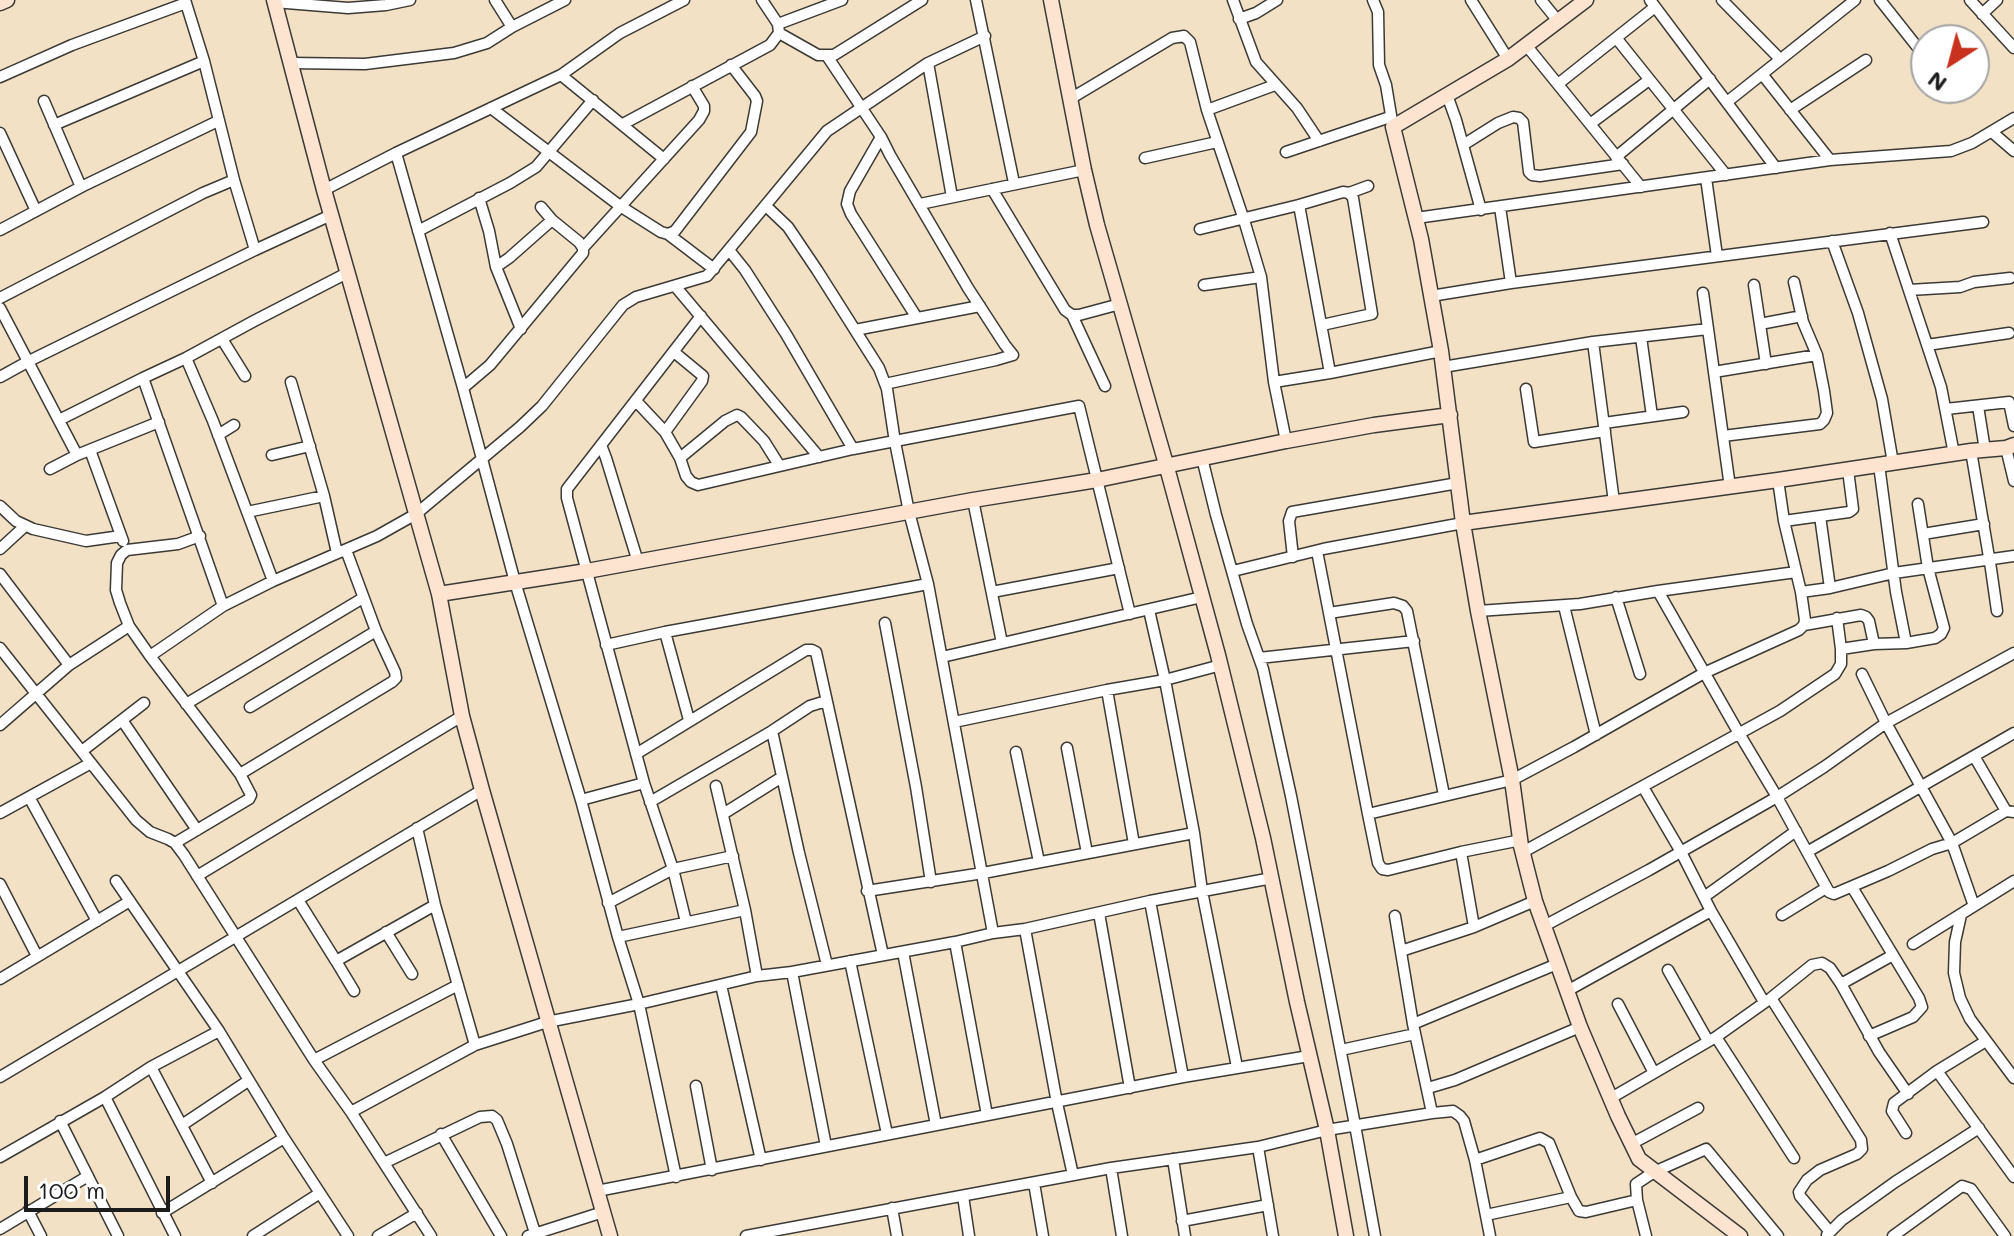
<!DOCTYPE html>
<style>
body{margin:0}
#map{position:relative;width:2014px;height:1236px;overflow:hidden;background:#f2e1c5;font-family:Mali,sans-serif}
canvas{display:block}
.north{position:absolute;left:1910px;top:24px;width:80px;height:80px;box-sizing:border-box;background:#fff;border:2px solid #a4a4a4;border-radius:50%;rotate:216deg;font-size:22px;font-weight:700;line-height:32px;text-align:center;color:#1c1c1c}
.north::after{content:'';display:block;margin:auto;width:28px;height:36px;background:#c8321e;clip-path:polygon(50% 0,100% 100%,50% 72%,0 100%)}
.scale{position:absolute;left:24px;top:1176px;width:146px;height:36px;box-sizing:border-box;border:4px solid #1c1c1c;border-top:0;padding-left:10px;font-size:24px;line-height:28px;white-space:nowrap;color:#1c1c1c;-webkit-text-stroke:6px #fff;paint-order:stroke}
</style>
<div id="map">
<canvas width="2014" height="1236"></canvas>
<div class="north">N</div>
<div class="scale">100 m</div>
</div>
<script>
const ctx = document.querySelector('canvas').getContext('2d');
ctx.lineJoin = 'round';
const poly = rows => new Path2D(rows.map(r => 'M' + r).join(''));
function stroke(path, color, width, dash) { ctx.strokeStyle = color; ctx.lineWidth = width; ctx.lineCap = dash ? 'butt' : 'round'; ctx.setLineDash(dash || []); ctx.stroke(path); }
const street = poly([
 [185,0,204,61,234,180,255,250,331,215],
 [495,0,512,27],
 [976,0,1014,183],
 [1233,0,1256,62,1297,108,1319,141],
 [1373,0,1378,12,1379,65,1386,85,1393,127],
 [1471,0,1508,59],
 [1541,0,1558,21],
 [1650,0,1776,168],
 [1722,0,1780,59],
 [1880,0,1926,58],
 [1970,0,2014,48],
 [274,2,348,8,386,5,410,0],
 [1982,14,1997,0],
 [1239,19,1256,13,1277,0],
 [778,24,842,0],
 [779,33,818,55,834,55,922,0],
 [1617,39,1726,175],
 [1526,45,1641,187],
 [827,56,881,137,890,155,968,288,1005,345,1013,355,996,360,885,384],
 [290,63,365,64,454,53,487,43,512,27,565,0],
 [928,63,952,197],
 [1762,74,1830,160],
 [561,75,664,159],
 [0,77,72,45,186,3],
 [1558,84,1655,7],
 [1949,88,1954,95],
 [1447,95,1456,120,1481,210],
 [1070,99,1172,38,1184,36,1190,42,1207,110,1244,220,1261,277,1274,382,1286,441],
 [44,101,81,187],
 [1727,102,1855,0],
 [491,108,620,206,661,232,668,234,675,231,751,132,757,101,755,96,731,65],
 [1207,110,1275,85],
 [1790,110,1866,60],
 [623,124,770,45,779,33,778,24,762,0],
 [1590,124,1649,80],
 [54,125,204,61],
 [1992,132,2014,151],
 [0,133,36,211],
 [881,137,850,191,847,204,851,214,917,318],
 [1463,145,1498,123,1513,117,1519,118,1523,122,1529,172,1532,175,1540,176,1623,164],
 [1286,152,1390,117],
 [396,153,463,388,515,582,581,800,618,937,639,1004,676,1177],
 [1616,157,1710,79],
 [1145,158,1217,142],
 [1706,178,1717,256],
 [992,189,1065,310,1072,315,1079,315,1120,304],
 [324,190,396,153,561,75,620,33,684,0],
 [1349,193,1368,186],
 [479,198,489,231,496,267,521,329],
 [920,204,1084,170],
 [1299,205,1330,373],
 [766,206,788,227,817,270,879,368,887,389,895,442,909,512,928,584,993,933],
 [1500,207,1511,283],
 [1416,218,1830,160,1951,151,1972,143,2014,118],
 [1200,229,1299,205,1343,192,1349,193,1353,198,1372,314,1322,325],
 [0,230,81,187,218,121],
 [418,231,510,183,536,167,593,100],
 [1890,233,1941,387,1954,454],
 [668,234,714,269],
 [1832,241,1858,313,1882,399,1893,463],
 [583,248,699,120,704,111,704,106,692,86],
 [729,250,745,270,786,334,853,449],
 [496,267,509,258,552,220],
 [1204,285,1261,277],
 [1754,285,1766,364],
 [675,286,819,457],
 [1909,290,1960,287,1974,282,2010,278],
 [1703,293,1730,487],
 [1431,296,1511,283,1983,222],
 [0,298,203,193,234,180],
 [0,308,77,455],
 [1072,315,1105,386],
 [1760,324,1802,316],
 [855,330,980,306],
 [1641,337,1652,416],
 [222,339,245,376],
 [1593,342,1614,502],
 [1927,345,2009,333],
 [186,358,213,421,273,581],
 [1443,367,1593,342,1708,329],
 [1714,372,1817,355],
 [0,377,29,361,255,250],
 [143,378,223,606],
 [291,382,324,496,337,553],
 [1274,382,1330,373,1441,351],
 [463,388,490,365,583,253,583,248,579,242,552,220,541,207],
 [1526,389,1534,442,1605,431],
 [636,401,665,432,680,458,686,476,691,482,698,485,853,449,1079,406,1130,614],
 [1978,406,1985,450],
 [1946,409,2009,402,2014,426],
 [59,420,143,378,186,358,254,321,347,273],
 [1604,423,1683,412],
 [665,432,702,381,703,376,674,352],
 [218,435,234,425],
 [1723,436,1820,424,1824,420,1827,413,1824,391,1817,355,1803,322,1794,282],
 [601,445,606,458,638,562],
 [2006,448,2014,481],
 [90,450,123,541],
 [1971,451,1991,569,1997,611],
 [272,455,310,446],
 [680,458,725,421,737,415,741,417,764,441,779,465],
 [1202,458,1216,515,1247,624,1263,669,1291,796,1355,1125,1375,1236],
 [1879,465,1896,592,1906,643],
 [50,469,77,455,159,422],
 [973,500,1002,643],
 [0,506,16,521,33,529,86,541,121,536],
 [247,512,324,496],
 [1820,516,1830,588],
 [1784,521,1849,512,1853,509,1848,470],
 [1923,534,1984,524],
 [0,549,25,526],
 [1317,551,1368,814,1378,863,1382,869,1388,870,1461,852,1521,840],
 [1293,557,1289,521,1292,512,1458,483],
 [1233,571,1323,549,1463,523],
 [0,574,69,665],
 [1658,591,1737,730,1777,797,1829,892,1834,894,1888,871,1932,849,1952,843,2006,811],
 [992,592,1119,568],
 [1801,592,1830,588,1894,573,2014,556],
 [1616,597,1640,674],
 [1564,606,1596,735],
 [1149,610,1165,680,1194,833,1202,891,1237,1067],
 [1478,611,1580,604,1658,591,1796,572],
 [1329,613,1394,603,1403,606,1407,611,1444,795],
 [885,623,916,787,931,882],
 [1804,625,1861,615,1866,617,1869,621,1874,644],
 [665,632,689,720],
 [606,645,665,632,928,584],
 [0,648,136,820,150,832,168,839,175,843,184,855,314,1060,351,1112,431,1236],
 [1841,649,1874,644,1906,643,1935,638,1941,634,1944,628,1928,568,1918,504],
 [150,656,129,626,120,603,116,590,117,563,121,555,127,550,178,544,200,536],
 [942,657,1202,597],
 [1259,658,1414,641],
 [1862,674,1886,723,1952,843,1974,906],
 [1107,690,1134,844],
 [186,704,363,598],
 [250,707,376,631],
 [122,720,197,830],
 [954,722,1107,690,1165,680,1221,665],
 [0,725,69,665,129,626],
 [772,731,799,853,827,965],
 [1067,748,1087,853],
 [82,751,144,703],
 [1016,752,1039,862],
 [636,754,806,650,812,650,816,652,883,955],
 [1974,756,2006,811,2014,812],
 [240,774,392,682,396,678,395,672,376,631,346,550],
 [716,786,745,910,757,976],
 [1643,787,1681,852,1711,911,1764,1002],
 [29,797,97,921],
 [581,800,644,783],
 [650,802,772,731,810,706,826,701],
 [0,813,91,763],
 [723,814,782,777],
 [1368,814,1512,780,1574,747,1704,673,1799,630,1804,625,1805,620,1801,592,1784,521,1778,480],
 [417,828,435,905,475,1045],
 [175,843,249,799,251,795,240,774,150,656,223,606,273,581,377,536,416,514,520,427,542,406,623,305,636,297,707,276,827,131,928,63,985,36],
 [1461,852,1474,927],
 [1523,852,1780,711,1835,674,1841,664,1841,649,1837,618],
 [1807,852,2014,733],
 [197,876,462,716],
 [116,881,219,1031,284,1138,348,1236],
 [0,884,37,956],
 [1852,887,1919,998,1922,1007,1913,1017,1869,1036],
 [867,891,983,873,1194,833],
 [1704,897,1796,831],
 [298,900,336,961,435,905],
 [1150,901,1183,1077],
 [608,903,673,869,733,856],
 [1099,913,1130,1088],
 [1782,915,1826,888],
 [1961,915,1955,942,1954,973,1960,998,1970,1019,2014,1078],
 [1395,916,1413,1024,1432,1113],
 [686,922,673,869,644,783,567,498,567,489,701,316],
 [1544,926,1649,870,1777,797,1824,767,1886,723,2014,653],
 [1025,929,1057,1103,1073,1175],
 [386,932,412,974],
 [618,937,745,910],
 [955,942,987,1115],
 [1913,944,2014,881],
 [1401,951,1474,927,1535,901],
 [903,952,936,1125],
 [336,961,354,991],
 [850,961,887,1134],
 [1668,970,1708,1041],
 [792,972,826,1146],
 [0,979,130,901],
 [1841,984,1893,955],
 [721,985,761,1160],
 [1567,991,1711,911],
 [1771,998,1861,1140,1862,1149,1857,1154,1820,1170,1807,1180,1799,1192,1800,1196,1830,1232],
 [1618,1004,1654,1073],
 [1413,1024,1557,964],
 [1716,1037,1794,1158],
 [1341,1050,1415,1034],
 [314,1060,458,985],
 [151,1067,212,1183],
 [1937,1071,2014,1177],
 [0,1077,482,790],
 [696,1086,712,1170],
 [1428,1088,1455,1080,1580,1027],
 [105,1097,175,1236],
 [1611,1098,1716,1037,1771,998,1812,965,1822,963,1830,968,1841,984,1879,1052,1908,1094],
 [351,1112,475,1045,547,1022,639,1004,757,976,792,972,955,942,993,933,1025,929,1150,901,1272,878],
 [60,1121,118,1236],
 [182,1125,248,1081],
 [1906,1133,1892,1111,1894,1103,1937,1071,1986,1041],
 [441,1134,501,1236],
 [1631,1144,1698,1108],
 [1258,1147,1273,1236],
 [0,1157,105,1097,151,1067,219,1031],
 [1173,1159,1185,1236],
 [1475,1160,1540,1138,1549,1143,1571,1197,1579,1211,1586,1212,1637,1200],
 [384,1163,480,1117,492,1116,497,1120,507,1144,536,1236],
 [1111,1168,1122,1236],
 [1034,1183,1043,1236],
 [597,1191,1183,1077,1309,1056],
 [963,1196,969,1236],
 [892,1208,897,1236],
 [28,1211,41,1236],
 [162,1213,284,1138],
 [1486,1215,1571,1197],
 [1182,1221,1268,1205],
 [0,1229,88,1176],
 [1827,1235,1842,1220,1895,1182,1979,1128],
 [253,1236,320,1193],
 [378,1236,417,1213],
 [528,1236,603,1212],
 [746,1236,1111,1168,1258,1147,1327,1130,1432,1113,1453,1111,1460,1116,1464,1121,1475,1160,1490,1236],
 [1646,1236,1637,1200,1636,1184,1654,1172,1706,1149,1778,1236],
 [1893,1236,1962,1186,1971,1189,2005,1236]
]);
const secondary = poly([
 [274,0,324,190,439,594,462,716,482,790,610,1236],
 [1051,0,1084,170,1097,225,1166,464,1218,655,1263,838,1297,1002,1327,1130,1346,1236],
 [1586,0,1508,59,1393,127,1421,239,1441,351,1463,523,1478,611,1512,780,1521,846,1535,901,1580,1027,1618,1116,1639,1159,1740,1236],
 [0,3,7,0],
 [1463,523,1778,480,1971,451,2006,448,2014,445],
 [439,594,587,571,973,500,1097,480,1286,441,1374,425,1450,415]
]);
stroke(street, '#3c3a35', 13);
stroke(secondary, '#3c3a35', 17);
stroke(street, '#fff', 10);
stroke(secondary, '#fde4d1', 14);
</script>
